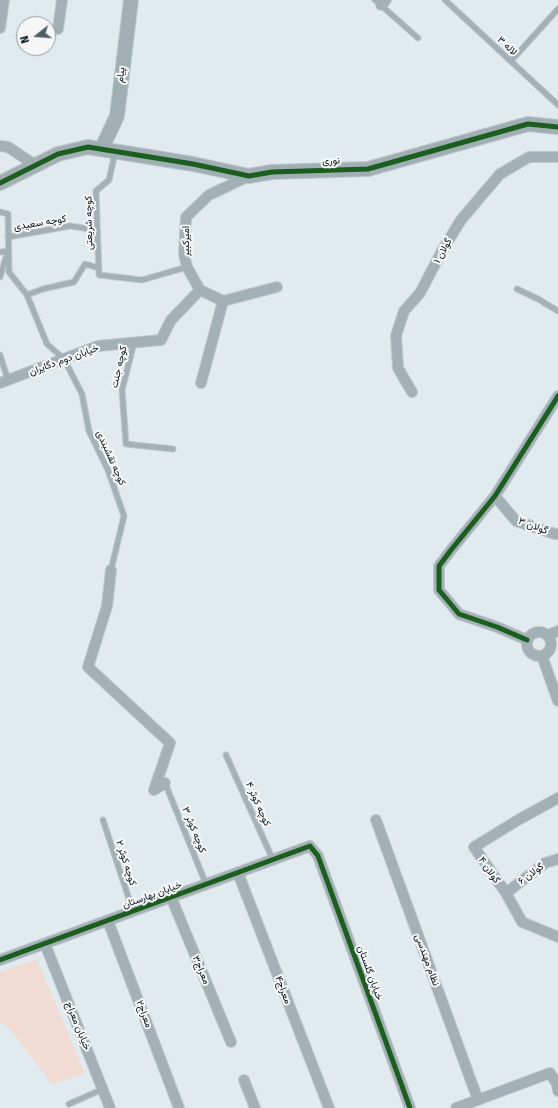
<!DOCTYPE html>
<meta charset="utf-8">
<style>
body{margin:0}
#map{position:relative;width:558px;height:1108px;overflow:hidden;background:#e1ebef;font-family:"Fira Sans",sans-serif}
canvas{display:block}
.north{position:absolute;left:16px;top:16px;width:40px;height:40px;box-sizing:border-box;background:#f7f7f7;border:1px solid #949c9f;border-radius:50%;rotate:253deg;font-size:11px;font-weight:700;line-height:16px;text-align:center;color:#00141c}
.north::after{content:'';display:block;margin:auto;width:14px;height:18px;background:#4f5f66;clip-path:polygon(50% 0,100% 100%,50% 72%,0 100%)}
</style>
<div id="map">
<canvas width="558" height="1108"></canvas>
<div class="north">N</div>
</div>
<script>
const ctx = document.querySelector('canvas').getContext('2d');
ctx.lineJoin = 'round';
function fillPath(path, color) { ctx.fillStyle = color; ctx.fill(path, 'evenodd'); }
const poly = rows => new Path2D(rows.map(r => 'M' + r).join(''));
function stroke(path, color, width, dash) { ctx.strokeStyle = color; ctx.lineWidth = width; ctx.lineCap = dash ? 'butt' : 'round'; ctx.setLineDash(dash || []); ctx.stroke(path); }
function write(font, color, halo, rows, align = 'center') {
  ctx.font = font + ' "Fira Sans",Vazirmatn,sans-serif'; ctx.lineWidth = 4; ctx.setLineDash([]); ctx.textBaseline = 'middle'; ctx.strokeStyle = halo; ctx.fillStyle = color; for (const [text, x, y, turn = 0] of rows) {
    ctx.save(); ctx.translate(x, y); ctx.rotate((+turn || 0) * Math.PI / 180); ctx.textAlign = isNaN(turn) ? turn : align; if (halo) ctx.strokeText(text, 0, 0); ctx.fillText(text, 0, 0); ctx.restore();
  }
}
const green = poly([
 [37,959,85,1074,52,1084,10,1029,0,1021,0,972]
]);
const lane = poly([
 [375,0,418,38],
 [445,0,558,105],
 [511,61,558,9],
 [115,153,109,180,96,191,99,275,142,280,187,267],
 [0,212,8,214,9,272,27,295,47,344,64,359,82,394,89,431,108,470,124,516,111,570],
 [8,237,70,226,97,230],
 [0,252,8,251,0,277],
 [517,289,538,299,558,311],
 [27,295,43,289,74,282,85,264,99,268],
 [134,343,122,390,126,444,173,449],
 [0,355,8,380],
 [226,755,273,860],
 [165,783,206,884],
 [103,820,133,911],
 [69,1104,103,1089]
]);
const street = poly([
 [381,5,386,0],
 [0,28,4,0],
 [58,29,62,0],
 [0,146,8,147,35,165],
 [200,290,187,267,184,254,186,217,209,195,249,176],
 [200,290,223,301,277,287],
 [0,383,98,346,161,340,171,320,200,290],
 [201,383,223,301],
 [412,392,398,368,396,336,404,311,420,293,443,249,461,220,500,174,529,157,558,157],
 [495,496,516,521,555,534,558,534],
 [111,570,107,606,88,667,170,743,154,790,165,783],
 '527 644a12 12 0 1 1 24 0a12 12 0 1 1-24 0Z',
 [548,635,558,631],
 [527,640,497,627,459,614,439,590,439,566,451,550,495,496,558,396],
 [542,656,558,701],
 [558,798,518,820,474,847,506,893,522,922,558,937],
 [376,820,478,1100],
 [238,873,329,1108],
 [506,893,545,863,558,859],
 [171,897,231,1042],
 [108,921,179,1108],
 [45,944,110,1108],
 [0,960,310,846,318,856,410,1108],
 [244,1080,255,1108],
 [456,1108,550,1073,557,1084,558,1091]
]);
const secondary = poly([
 [102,148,117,116,131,0],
 [0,183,58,154,88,147,193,164,249,176,272,172,368,169,528,124,558,127]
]);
const cycleway = poly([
 [0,183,58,154,88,147,193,164,249,176,272,172,368,169,528,124,558,127],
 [527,640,497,627,459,614,439,590,439,566,451,550,495,496,558,396],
 [0,960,310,846,318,856,410,1108]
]);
const streetNames = [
 ["لاله ۳",507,46,43],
 ["پیام",121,75,-83],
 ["نوری",331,161,-2],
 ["کوچه سعیدی",40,223,-9],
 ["کوچه شریعتی",89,223,-91],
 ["امیرکبیر",186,241,-90],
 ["گولان ۱",443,251,-61],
 ["خیابان دوم دگایران",64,360,-20],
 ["کوچه جنت",119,367,-77],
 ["کوچه نقشبندی",111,458,66],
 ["گولان ۳",533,526,21],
 ["کوچه کوثر ۴",258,804,66],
 ["کوچه کوثر ۳",194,830,68],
 ["کوچه کوثر ۲",126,863,72],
 ["گولان ۴",489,870,55],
 ["گولان ۶",531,874,-36],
 ["خیابان بهارستان",152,895,-20],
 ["نظام مهندسی",427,960,70],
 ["معراج۳",201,970,67],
 ["خیابان گلستان",370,973,70],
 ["معراج۴",283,990,69],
 ["معراج۲",144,1014,69],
 ["خیابان معراج",78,1026,68]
];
fillPath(green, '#f0dcd2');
stroke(lane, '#bec8cc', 7);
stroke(street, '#bec8cc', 12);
stroke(secondary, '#bec8cc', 16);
stroke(lane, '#a3b0b5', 5);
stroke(street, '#a3b0b5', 10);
stroke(secondary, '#a0afb4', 14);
stroke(cycleway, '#1b5e20', 5);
write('10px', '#00141c', '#f7f7f7', streetNames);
</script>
